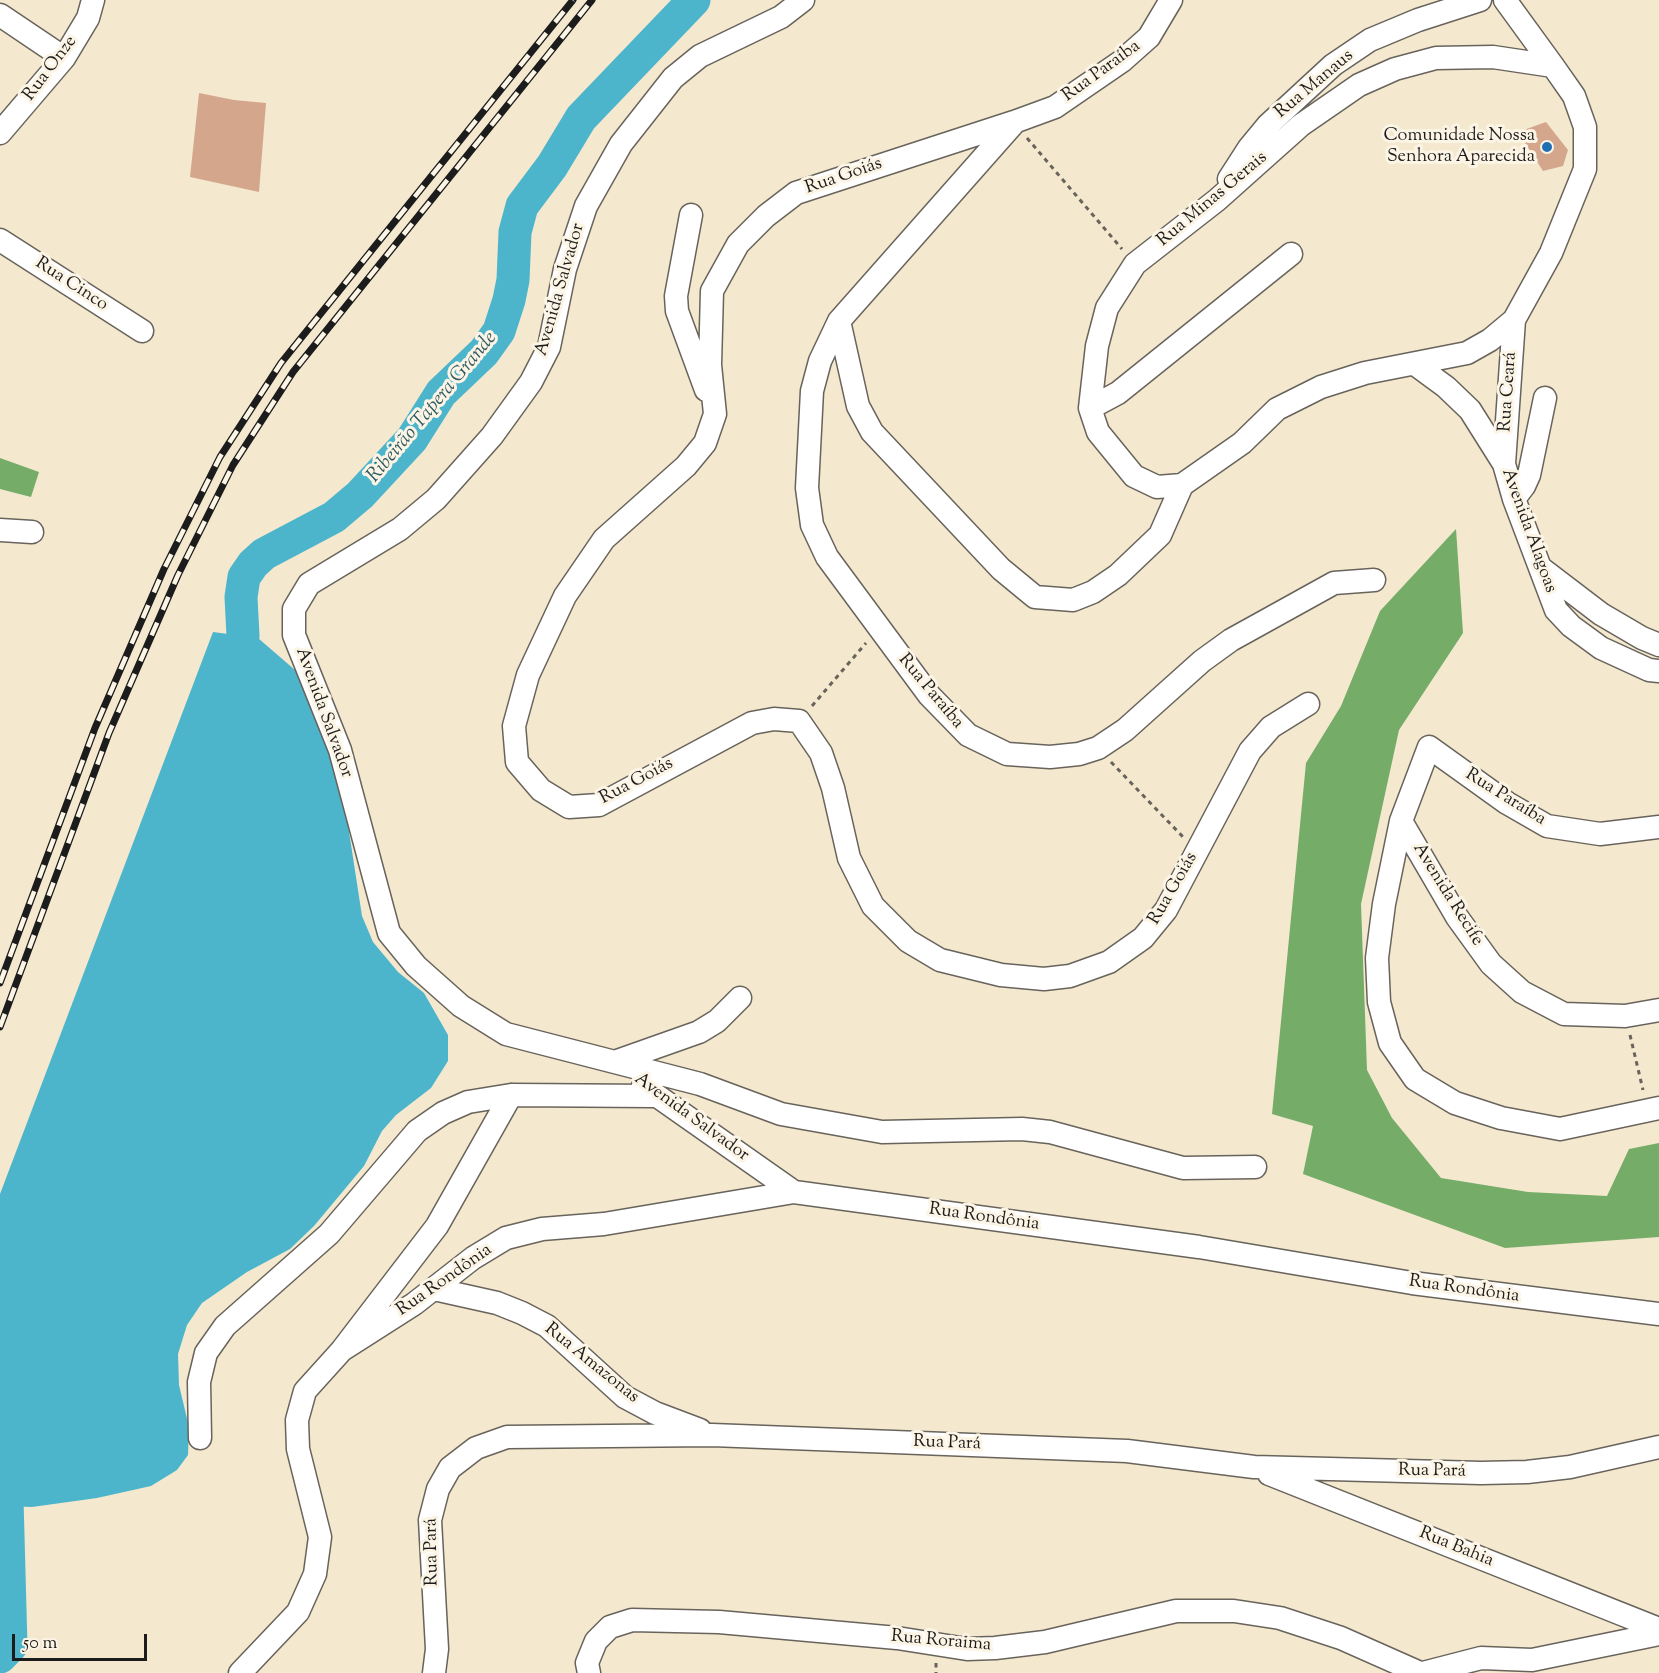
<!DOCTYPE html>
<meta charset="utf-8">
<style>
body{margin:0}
#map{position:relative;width:1659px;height:1673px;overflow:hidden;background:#f4e8cf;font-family:"Sorts Mill Goudy",serif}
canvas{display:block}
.scale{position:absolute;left:12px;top:1634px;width:135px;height:27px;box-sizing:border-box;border:3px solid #1c1c1c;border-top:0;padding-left:8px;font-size:18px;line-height:21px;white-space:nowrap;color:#1c1c1c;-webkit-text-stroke:4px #fcf5e5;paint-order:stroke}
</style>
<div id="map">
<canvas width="1659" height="1673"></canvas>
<div class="scale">50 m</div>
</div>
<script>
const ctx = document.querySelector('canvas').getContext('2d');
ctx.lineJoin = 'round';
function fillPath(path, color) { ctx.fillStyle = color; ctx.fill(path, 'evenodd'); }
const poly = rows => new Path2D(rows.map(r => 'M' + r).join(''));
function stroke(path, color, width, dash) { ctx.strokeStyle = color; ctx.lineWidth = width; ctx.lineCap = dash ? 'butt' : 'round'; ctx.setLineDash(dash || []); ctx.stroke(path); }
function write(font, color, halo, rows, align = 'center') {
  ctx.font = font + ' "Sorts Mill Goudy",serif'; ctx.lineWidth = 6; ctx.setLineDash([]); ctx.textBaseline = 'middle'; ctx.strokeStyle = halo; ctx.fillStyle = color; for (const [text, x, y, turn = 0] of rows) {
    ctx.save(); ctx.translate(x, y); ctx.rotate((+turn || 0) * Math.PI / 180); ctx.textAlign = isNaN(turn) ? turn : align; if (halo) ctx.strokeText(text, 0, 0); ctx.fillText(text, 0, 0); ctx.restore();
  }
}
const forest = poly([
 [0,458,39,472,31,497,0,489],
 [1456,529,1463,633,1399,730,1361,904,1367,1070,1392,1118,1441,1178,1528,1192,1607,1196,1629,1149,1659,1143,1659,1237,1505,1248,1303,1174,1313,1126,1272,1114,1306,763,1341,706,1380,611]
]);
const water = poly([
 [213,632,258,638,295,670,316,702,340,773,362,916,373,942,398,972,424,993,448,1035,448,1061,431,1088,396,1115,382,1131,364,1166,314,1226,290,1249,247,1272,202,1303,187,1325,178,1354,179,1385,189,1427,188,1455,177,1470,151,1486,97,1498,32,1507,0,1506,0,1194]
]);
const river = poly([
 [243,636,241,597,244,577,253,564,264,554,334,517,360,495,412,439,441,393,484,352,499,331,509,300,513,280,515,232,522,206,552,166,581,118,694,0],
 [0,1657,11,1646,6,1462]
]);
const building = poly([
 [199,93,234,100,266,103,259,192,190,177],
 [1546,122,1568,150,1563,166,1543,171,1518,132]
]);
const path = poly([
 [1027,138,1122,249],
 [812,706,866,643],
 [1111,762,1184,838],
 [1630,1035,1643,1090],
 [936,1663,936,1673]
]);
const minor = poly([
 [803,0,781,17,700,56,673,78,621,144,586,206,565,269,549,347,531,382,492,436,436,499,400,529,309,584,294,609,294,635,340,750,389,933,416,966,461,1006,506,1034,700,1084,781,1114,882,1132,1022,1129,1050,1132,1183,1168,1255,1167],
 [1171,0,1149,37,1122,61,1055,107,1014,122,796,193,766,216,738,244,712,291,710,365,715,414,705,443,686,466,604,539,565,596,528,675,514,726,517,762,541,790,569,807,599,805,752,723,774,719,799,721,821,753,833,788,849,858,873,906,908,941,940,960,1001,975,1044,979,1070,976,1109,962,1143,938,1166,910,1250,751,1271,727,1308,704],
 [1505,0,1553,66,1574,96,1585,127,1585,169,1551,253,1514,320,1490,340,1467,353,1365,373,1321,387,1277,409,1242,443,1182,485,1157,487,1134,476,1098,432,1090,408,1097,346,1107,308,1135,264,1217,200,1301,125,1359,85,1395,69,1436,58,1493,57,1553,66],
 [0,15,64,58],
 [1014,123,839,321,820,361,812,391,807,488,812,525,827,557,929,695,968,735,1007,754,1050,757,1079,754,1098,748,1125,730,1202,661,1231,640,1334,583,1374,580],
 [0,133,64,58,88,18,93,0],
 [1229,179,1249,148,1268,125,1333,65,1370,40,1418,20,1480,0],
 [691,215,676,296,677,311,706,390],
 [0,240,142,331],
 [839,321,858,406,872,432,1001,569,1035,597,1073,600,1093,592,1118,575,1160,535,1182,485],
 [1416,365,1446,387,1470,410,1504,464,1514,499,1556,610,1571,626,1601,648,1649,670,1659,671],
 [1090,408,1118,393,1291,254],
 [1504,464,1514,320],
 [1514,499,1524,486,1529,475,1545,398],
 [0,530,32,532],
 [1542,569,1601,614,1642,638,1659,645],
 [1401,821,1457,917,1491,964,1522,992,1564,1014,1625,1016,1659,1010],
 [1659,827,1600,834,1547,826,1507,803,1429,747,1401,821,1384,904,1377,958,1379,1002,1390,1043,1415,1079,1455,1103,1501,1118,1560,1129,1659,1108],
 [617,1061,699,1032,717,1021,740,998],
 [643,1086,794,1192],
 [434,1289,497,1303,522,1313,547,1326,625,1397,655,1413,700,1430],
 [342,1350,414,1304,473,1258,506,1238,542,1229,604,1224,794,1192,1199,1247,1412,1283,1659,1314],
 [200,1438,199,1382,206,1353,225,1326,329,1234,417,1131,443,1113,468,1102,511,1095,654,1096],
 [1269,1474,1659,1629],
 [240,1673,298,1612,315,1574,320,1537,298,1449,297,1420,305,1391,342,1350,437,1226,511,1095],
 [434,1673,437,1649,430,1520,438,1489,450,1468,476,1448,507,1437,712,1435,1127,1451,1254,1467,1481,1473,1527,1472,1570,1467,1659,1447],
 [589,1673,587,1663,596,1641,610,1627,632,1620,719,1622,897,1638,967,1649,995,1648,1045,1642,1176,1611,1234,1611,1280,1618,1341,1638,1420,1673],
 [1423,1673,1481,1658,1532,1660,1659,1634]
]);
const rail = poly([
 [0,983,95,728,164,569,220,457,281,363,573,0],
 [0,1027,109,733,178,575,233,465,293,372,592,0]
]);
const markers = [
 [1547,147,6,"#1f6fb2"]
];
const streetNames = [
 ["Rua Onze",51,69,-53],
 ["Rua Paraíba",1102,72,-36],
 ["Rua Manaus",1315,85,-40],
 ["Rua Goiás",844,177,-19],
 ["Rua Minas Gerais",1213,200,-40],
 ["Rua Cinco",71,285,33],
 ["Avenida Salvador",561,290,-74],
 ["Rua Ceará",1509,392,-86],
 ["Avenida Alagoas",1528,531,70],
 ["Rua Paraíba",930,692,50],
 ["Avenida Salvador",323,713,70],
 ["Rua Goiás",637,782,-28],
 ["Rua Paraíba",1505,798,32],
 ["Rua Goiás",1174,889,-60],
 ["Avenida Recife",1447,895,58],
 ["Avenida Salvador",691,1118,36],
 ["Rua Rondônia",984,1218,8],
 ["Rua Rondônia",445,1281,-35],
 ["Rua Rondônia",1464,1290,8],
 ["Rua Amazonas",591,1364,39],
 ["Rua Pará",947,1444,2],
 ["Rua Pará",1432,1472,1],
 ["Rua Bahia",1456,1548,22],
 ["Rua Pará",433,1552,-91],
 ["Rua Roraima",941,1642,5]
];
const poiNames = [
 ["Comunidade Nossa",1535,137],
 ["Senhora Aparecida",1535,158]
];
const waterNames = [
 ["Ribeirão Tapera Grande",433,408,-50]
];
fillPath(forest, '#75ac68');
fillPath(water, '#4db5cb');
stroke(river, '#4db5cb', 33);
fillPath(building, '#d4a78d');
stroke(minor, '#68635b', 25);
stroke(path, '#68635b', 3, [4.5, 4.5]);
stroke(minor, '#fff', 22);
stroke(rail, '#1c1c1c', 7);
stroke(rail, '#fcf5e5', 4.5, [14]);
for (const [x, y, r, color] of markers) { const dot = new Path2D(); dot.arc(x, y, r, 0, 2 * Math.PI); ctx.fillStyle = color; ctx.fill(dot); stroke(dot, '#fcf5e5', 2); }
write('18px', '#1c1c1c', '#fcf5e5', streetNames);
write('18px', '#1c1c1c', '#fcf5e5', poiNames, 'right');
write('italic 20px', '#305962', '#fcf5e5', waterNames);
</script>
